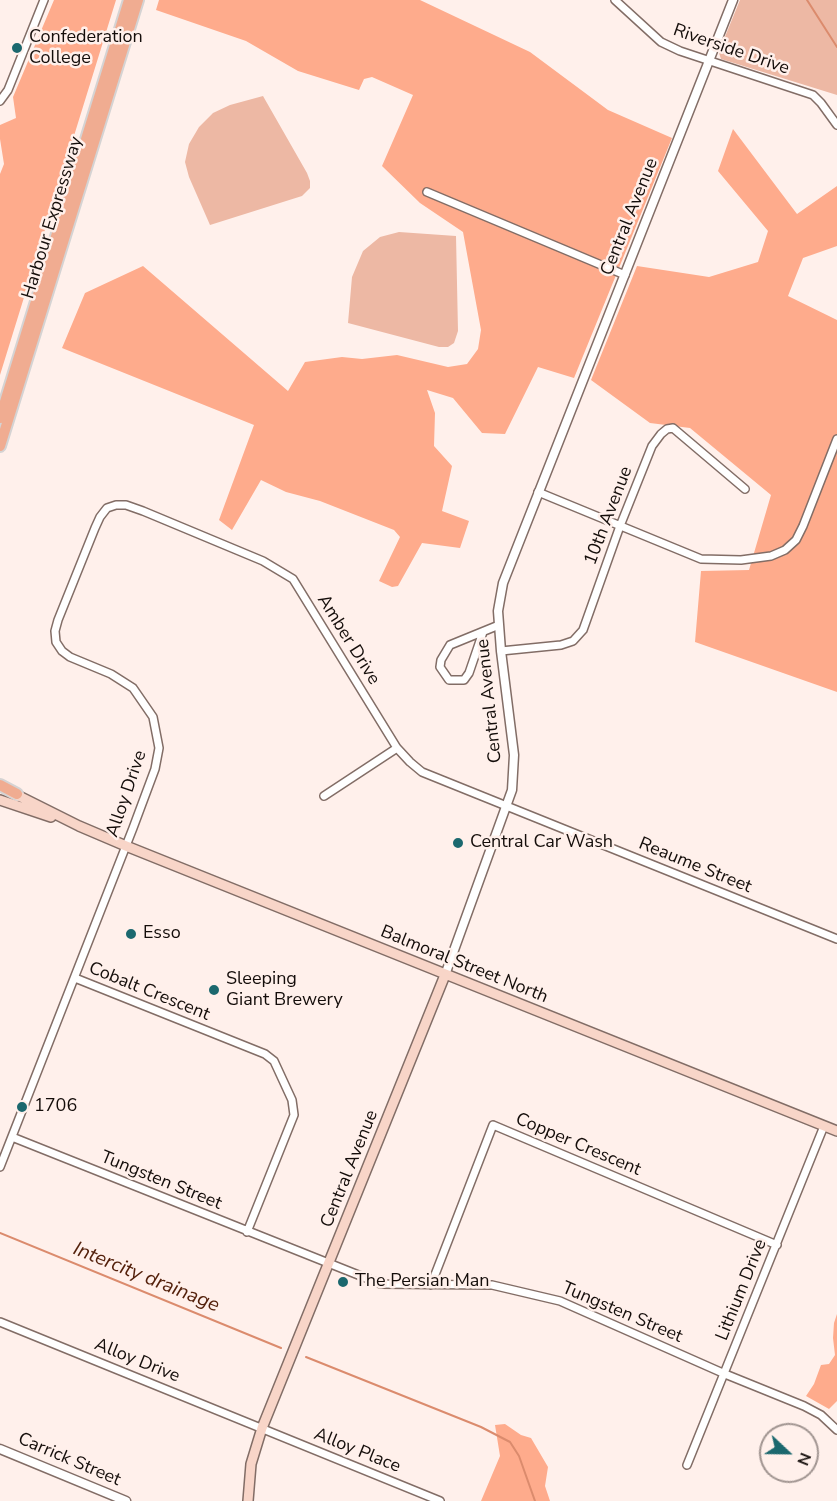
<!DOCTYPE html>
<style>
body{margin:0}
#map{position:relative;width:837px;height:1501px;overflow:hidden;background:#fff0eb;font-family:"Nunito Sans",sans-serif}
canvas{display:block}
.north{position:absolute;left:759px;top:1423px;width:60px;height:60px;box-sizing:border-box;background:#fff0eb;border:2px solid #a19591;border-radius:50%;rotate:112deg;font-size:16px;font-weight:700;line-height:24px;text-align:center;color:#140d0a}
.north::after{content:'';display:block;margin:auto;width:21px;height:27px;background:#1b686e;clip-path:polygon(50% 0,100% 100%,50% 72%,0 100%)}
</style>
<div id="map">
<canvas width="837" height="1501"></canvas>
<div class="north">N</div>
</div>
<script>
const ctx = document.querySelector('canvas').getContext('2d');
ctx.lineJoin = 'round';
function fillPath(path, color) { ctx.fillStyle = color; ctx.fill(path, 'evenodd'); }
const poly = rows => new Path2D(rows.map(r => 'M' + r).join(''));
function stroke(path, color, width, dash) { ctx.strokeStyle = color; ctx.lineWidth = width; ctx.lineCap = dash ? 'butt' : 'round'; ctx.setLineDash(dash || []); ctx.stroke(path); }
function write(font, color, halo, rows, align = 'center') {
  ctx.font = font + ' "Nunito Sans",sans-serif'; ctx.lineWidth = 5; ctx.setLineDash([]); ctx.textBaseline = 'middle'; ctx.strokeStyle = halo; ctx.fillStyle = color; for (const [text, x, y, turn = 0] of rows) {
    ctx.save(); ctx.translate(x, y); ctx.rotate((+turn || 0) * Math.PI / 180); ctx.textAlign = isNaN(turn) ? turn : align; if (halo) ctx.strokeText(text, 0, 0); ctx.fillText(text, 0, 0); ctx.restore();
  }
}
const green = poly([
 [740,0,837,0,837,95,721,59,719,53,722,44],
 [263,96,307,173,310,181,310,188,302,196,210,225,189,177,185,162,189,144,199,127,213,113,230,105],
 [399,232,456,236,458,331,454,343,448,347,439,347,348,323,352,277,363,251,380,237]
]);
const forest = poly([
 [54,0,116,0,0,375,0,174,4,164,0,139,0,125,16,118,13,97],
 [159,0,420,0,530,52,608,110,672,138,574,378,538,367,505,434,482,433,453,398,427,390,435,413,434,446,452,466,442,511,469,521,460,548,422,543,398,586,392,587,379,581,400,537,394,530,320,501,286,492,261,480,232,530,219,520,254,425,62,348,85,293,143,266,288,391,305,362,342,357,362,359,397,355,448,367,467,364,478,349,481,330,463,232,420,203,382,166,413,95,372,77,364,79,359,90,298,71,246,41,156,10],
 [733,129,797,214,837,186,837,246,803,258,788,296,837,320,837,692,695,642,701,571,749,570,771,495,690,428,650,423,591,380,637,266,709,277,758,262,768,231,718,171],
 [837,1314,837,1401,829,1409,806,1396,814,1384,821,1365,829,1364,835,1355,833,1338,834,1323],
 [505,1424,521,1435,531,1438,548,1467,545,1486,550,1501,481,1501,500,1456,495,1425]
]);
const stream = poly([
 [807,0,837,47],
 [0,1233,281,1348],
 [306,1357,481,1427,510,1442,519,1456,535,1501]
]);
const minor = poly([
 [615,0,661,42,680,51,813,95,821,103,837,125],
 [0,101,8,90,44,0],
 [427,192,625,275],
 [538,492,701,559,741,560,771,556,785,550,796,540,803,526,837,439],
 [483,632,469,673,464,680,449,680,440,667,441,660,450,645,499,625],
 [501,651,561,645,573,641,583,630,620,526,652,446,661,434,667,429,673,428,745,489],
 [324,796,397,748],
 [75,978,265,1054,274,1061,292,1100,294,1115,247,1232],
 [12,1137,381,1284,492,1285,560,1301,725,1374,804,1406,821,1415,837,1430],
 [0,1167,133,828,155,769,159,748,153,717,133,688,111,674,70,657,62,651,56,642,55,631,58,620,95,528,100,517,107,508,116,505,126,505,143,511,263,561,293,579,397,748,410,762,422,772,837,939],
 [431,1285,493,1125,777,1245],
 [0,1322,440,1501],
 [687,1465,824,1126]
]);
const tertiary = poly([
 [445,975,512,790,514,755,501,651,498,611,503,583,733,0],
 [0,1449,126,1501]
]);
const secondary = poly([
 [11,792,79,826,126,846,837,1131],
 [0,800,51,817],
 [248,1501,251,1464,262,1428,445,975]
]);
const primary = poly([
 [0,418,129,0],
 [0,446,138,0],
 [0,785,17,794]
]);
const markers = [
 [17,48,6,"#1b686e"],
 [458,843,6,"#1b686e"],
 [131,934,6,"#1b686e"],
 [214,990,6,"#1b686e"],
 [22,1107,6,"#1b686e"],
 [343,1282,6,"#1b686e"]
];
const poiNames = [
 ["Confederation",29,38],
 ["College",29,59],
 ["Central Car Wash",470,843],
 ["Esso",143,934],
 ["Sleeping",226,980],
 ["Giant Brewery",226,1001],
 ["1706",34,1107],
 ["The Persian Man",355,1282]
];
const streetNames = [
 ["Riverside Drive",731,50,19],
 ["Central Avenue",630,217,-68],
 ["Harbour Expressway",53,218,-73],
 ["10th Avenue",609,516,-69],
 ["Amber Drive",348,640,58],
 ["Central Avenue",490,701,-96],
 ["Alloy Drive",127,794,-71],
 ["Reaume Street",695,866,22],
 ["Balmoral Street North",464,965,22],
 ["Cobalt Crescent",149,992,22],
 ["Copper Crescent",578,1145,23],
 ["Central Avenue",350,1169,-68],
 ["Tungsten Street",161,1181,22],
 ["Lithium Drive",742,1290,-68],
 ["Tungsten Street",622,1313,23],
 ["Alloy Drive",137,1361,22],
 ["Alloy Place",357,1451,22],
 ["Carrick Street",69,1460,23]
];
const waterNames = [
 ["Intercity drainage",146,1278,22]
];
fillPath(green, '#edb8a4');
fillPath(forest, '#feab8c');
stroke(stream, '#db8b6d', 2);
stroke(minor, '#826d66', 10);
stroke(tertiary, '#826d66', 11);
stroke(secondary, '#826d66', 12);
stroke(primary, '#d5d3d3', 14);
stroke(minor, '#fff', 7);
stroke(tertiary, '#fff', 8);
stroke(secondary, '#f8d5c8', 9);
stroke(primary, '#f0ac91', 10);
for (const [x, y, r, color] of markers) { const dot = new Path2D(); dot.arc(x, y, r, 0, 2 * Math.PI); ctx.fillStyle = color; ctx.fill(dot); stroke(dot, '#fff0eb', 2); }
write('18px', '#140d0a', '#fff0eb', poiNames, 'left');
write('18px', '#140d0a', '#fff0eb', streetNames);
write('italic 20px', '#54210c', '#fff0eb', waterNames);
</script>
